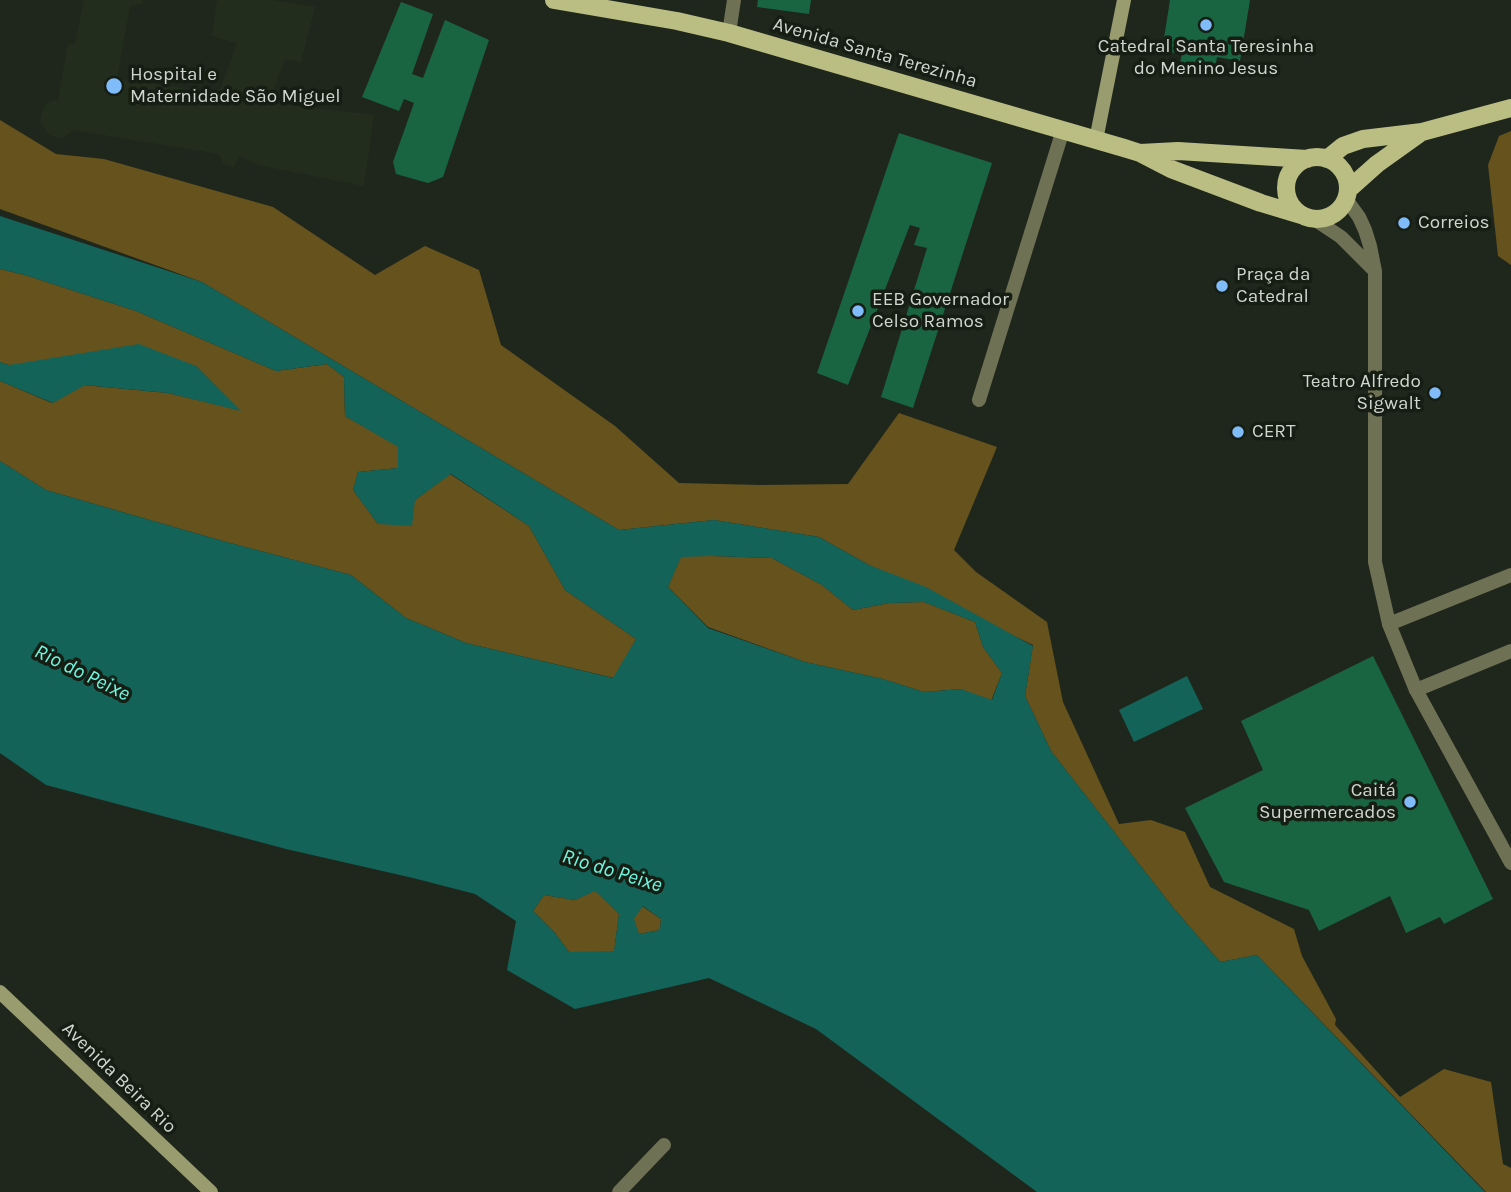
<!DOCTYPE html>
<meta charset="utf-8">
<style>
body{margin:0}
canvas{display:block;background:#1f261c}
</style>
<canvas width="1511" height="1192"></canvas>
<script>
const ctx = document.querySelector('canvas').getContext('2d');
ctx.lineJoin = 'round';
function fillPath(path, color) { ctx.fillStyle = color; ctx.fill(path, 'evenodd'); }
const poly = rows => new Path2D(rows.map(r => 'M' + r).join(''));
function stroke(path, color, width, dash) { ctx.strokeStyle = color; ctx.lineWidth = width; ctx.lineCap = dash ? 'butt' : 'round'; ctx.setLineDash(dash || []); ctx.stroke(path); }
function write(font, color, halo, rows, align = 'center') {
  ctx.font = font + ' Karla,sans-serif'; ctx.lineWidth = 7; ctx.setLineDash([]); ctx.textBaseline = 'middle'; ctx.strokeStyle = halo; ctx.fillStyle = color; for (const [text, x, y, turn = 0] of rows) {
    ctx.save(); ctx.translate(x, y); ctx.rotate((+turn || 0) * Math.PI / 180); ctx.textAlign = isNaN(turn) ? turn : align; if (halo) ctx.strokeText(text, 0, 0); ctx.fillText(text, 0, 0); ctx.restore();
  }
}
const built = poly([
 [84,0,143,0,143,4,130,6,117,79,219,93,237,43,212,36,217,0,272,0,315,7,301,62,285,59,269,103,374,115,364,186,258,165,239,156,234,167,223,164,219,154,73,130,63,138,52,136,46,131,40,122,42,112,46,104,51,101,58,100,68,44,75,45]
]);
const forest = poly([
 [0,120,56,154,104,159,273,207,375,275,425,246,479,270,501,345,615,426,679,483,760,485,848,484,899,413,997,447,954,550,976,572,1047,622,1063,702,1119,824,1151,820,1185,832,1210,887,1294,929,1302,956,1336,1019,1335,1025,1400,1097,1444,1069,1491,1082,1503,1164,1511,1168,1511,1192,1486,1192,1257,955,1220,962,1171,905,1051,751,1025,696,1033,645,869,565,819,537,714,520,619,530,202,282,0,209],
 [1511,131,1511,265,1498,256,1488,165,1499,136],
 [0,269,25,275,136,311,276,371,327,364,344,377,345,416,398,446,398,468,358,472,353,490,378,524,415,500,450,474,529,526,565,590,636,639,614,678,466,643,406,618,351,575,219,540,46,490,0,461,0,381,52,403,84,385,168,393,239,410,196,366,9,365,0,362],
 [681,556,712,556,772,558,822,585,853,610,889,603,924,602,975,622,983,647,1002,673,991,701,961,689,924,692,883,679,805,662,708,627,668,587],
 [595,890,619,914,614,952,569,952,555,933,533,911,544,895,575,900],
 [642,906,661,919,660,930,639,934,633,919]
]);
const water = poly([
 [0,216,202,282,619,530,714,520,819,537,869,565,926,587,1033,646,1025,696,1051,751,1171,905,1220,962,1257,955,1485,1192,1037,1192,816,1029,709,978,575,1009,507,970,516,921,475,894,413,878,286,849,46,785,0,753,0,461,46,490,219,540,351,575,406,618,466,643,613,678,636,639,565,590,529,526,451,474,415,500,412,526,378,524,353,490,358,472,398,468,398,447,345,416,344,377,327,364,276,371,136,311,25,275,0,269],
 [681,557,712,556,772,558,822,585,853,610,889,603,924,602,975,622,983,647,1002,673,992,700,961,689,924,692,883,679,805,662,708,628,668,587],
 [595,891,619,914,614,951,569,952,555,933,533,911,544,895,575,900],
 [643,906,661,919,660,930,639,934,634,919],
 [139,344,196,366,241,411,168,393,85,385,53,403,0,381,0,362,9,365],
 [1187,676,1203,709,1134,742,1119,710]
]);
const building = poly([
 [758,0,811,0,809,14,757,7],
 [1170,0,1250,0,1240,61,1217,57,1214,74,1179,68,1182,54,1162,51],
 [401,2,433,14,412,74,423,78,445,20,489,40,443,177,428,183,396,174,393,162,414,103,404,99,399,111,362,97],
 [899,133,992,163,913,408,881,397,927,248,914,245,920,228,910,225,848,385,817,373],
 [1373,656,1493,899,1444,924,1440,917,1406,933,1390,896,1319,931,1309,910,1224,882,1185,808,1263,770,1241,721]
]);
const lane = poly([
 [979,400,1063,130],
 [1389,624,1511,575],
 [1416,690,1511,651],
 [619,1192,664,1145]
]);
const street = poly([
 [729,33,734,0],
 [1346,199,1359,217,1365,230,1370,246,1375,271,1375,562,1389,624,1416,690,1511,863],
 [1314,219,1341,237,1375,271]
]);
const secondary = poly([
 [1096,140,1124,0],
 [0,992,211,1192]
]);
const primary = poly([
 [554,0,677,21,729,33,1124,148,1140,153,1171,169,1261,203,1304,216],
 [1140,153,1178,151,1307,159],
 '1286 188a31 31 0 1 1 62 0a31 31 0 1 1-62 0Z',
 [1327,159,1343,146,1363,139,1422,132,1511,108],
 [1349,189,1377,164,1419,134]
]);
const markers = [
 [1206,25,7,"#81bcfa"],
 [114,86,9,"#81bcfa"],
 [1404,223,7,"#81bcfa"],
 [1222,286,7,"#81bcfa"],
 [858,311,7,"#81bcfa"],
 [1435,393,7,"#81bcfa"],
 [1238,432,7,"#81bcfa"],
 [1410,802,7,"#81bcfa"]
];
const poiNames = [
 ["Catedral Santa Teresinha",1206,47,"center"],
 ["do Menino Jesus",1206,69,"center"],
 ["Hospital e",130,75],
 ["Maternidade São Miguel",130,97],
 ["Correios",1418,223],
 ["Praça da",1236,275],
 ["Catedral",1236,297],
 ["EEB Governador",872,300],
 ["Celso Ramos",872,322],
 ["Teatro Alfredo",1421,382,"right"],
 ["Sigwalt",1421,404,"right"],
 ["CERT",1252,432],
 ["Caitá",1396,791,"right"],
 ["Supermercados",1396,813,"right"]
];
const streetNames = [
 ["Avenida Santa Terezinha",875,53,16],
 ["Avenida Beira Rio",119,1078,44]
];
const waterNames = [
 ["Rio do Peixe",82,673,26],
 ["Rio do Peixe",612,871,17]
];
fillPath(built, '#232d1d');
fillPath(forest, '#65521c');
fillPath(water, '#146358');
fillPath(building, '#196541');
stroke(lane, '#6e7154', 14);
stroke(street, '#6e7154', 14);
stroke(secondary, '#999c6f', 14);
stroke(primary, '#babe83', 18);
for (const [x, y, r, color] of markers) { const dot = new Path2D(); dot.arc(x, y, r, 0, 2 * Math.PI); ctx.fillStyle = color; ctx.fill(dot); stroke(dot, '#161d13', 2.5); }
write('19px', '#d1d6cf', '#161d13', poiNames, 'left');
write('19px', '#d1d6cf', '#161d13', streetNames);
write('italic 21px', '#6ef6e0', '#161d13', waterNames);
</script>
